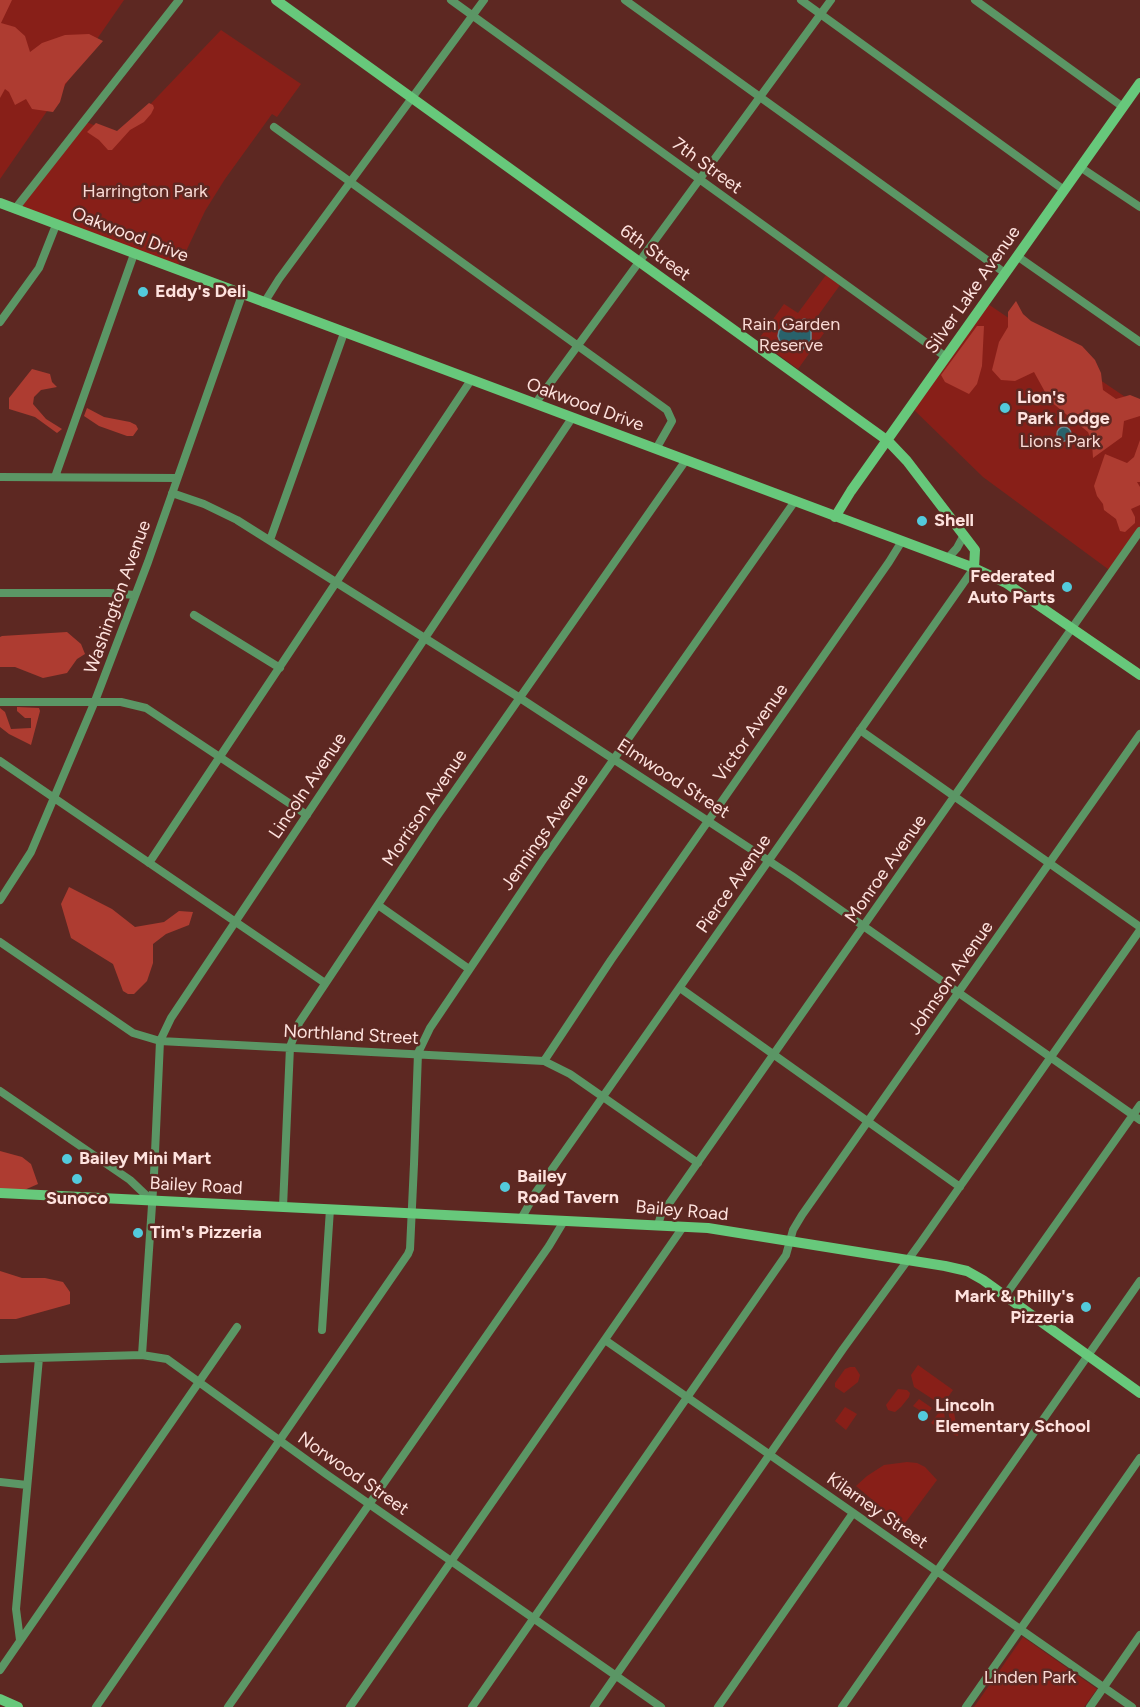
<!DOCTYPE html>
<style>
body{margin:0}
canvas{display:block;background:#5d2822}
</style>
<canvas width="1140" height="1707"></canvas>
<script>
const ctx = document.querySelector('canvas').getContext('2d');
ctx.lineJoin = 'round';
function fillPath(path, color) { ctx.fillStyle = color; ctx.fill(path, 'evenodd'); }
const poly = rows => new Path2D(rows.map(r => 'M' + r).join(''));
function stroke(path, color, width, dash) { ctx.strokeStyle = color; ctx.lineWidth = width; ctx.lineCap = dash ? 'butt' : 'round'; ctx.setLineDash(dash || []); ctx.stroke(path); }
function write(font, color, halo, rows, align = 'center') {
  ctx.font = font + ' Figtree,sans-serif'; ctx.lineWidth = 5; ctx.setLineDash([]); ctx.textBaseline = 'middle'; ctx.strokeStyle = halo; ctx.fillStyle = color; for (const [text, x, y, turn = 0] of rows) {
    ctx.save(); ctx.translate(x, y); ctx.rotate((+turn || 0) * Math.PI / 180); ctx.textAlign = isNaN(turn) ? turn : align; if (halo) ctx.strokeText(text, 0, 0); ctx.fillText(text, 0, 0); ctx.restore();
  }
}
const green = poly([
 [0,0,124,0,0,179],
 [221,30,301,84,277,117,272,114,225,179,205,211,181,262,173,268,15,209,84,121,120,136],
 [826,275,840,285,812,324,824,333,798,369,758,340,784,304,798,313],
 [985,302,1140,407,1140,531,1112,572,983,477,911,407],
 [918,1365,953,1390,948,1397,934,1400,914,1387,911,1375],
 [850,1367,855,1367,860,1375,858,1382,844,1393,835,1387,835,1383,845,1369],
 [898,1389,907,1390,910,1393,909,1397,901,1407,895,1412,891,1411,888,1410,886,1405],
 [919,1399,932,1408,927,1415,913,1406],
 [950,1400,952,1400,958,1436,954,1435,952,1431,947,1405],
 [845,1407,857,1414,846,1430,835,1421],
 [943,1407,948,1435,931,1423],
 [907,1462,917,1463,925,1467,937,1480,905,1523,901,1524,856,1486,867,1476,884,1465],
 [1023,1637,1097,1689,1084,1707,974,1707]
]);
const forest = poly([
 [0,0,12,0,1,23,15,27,25,36,30,52,42,43,65,35,89,34,103,41,65,84,60,102,53,112,32,109,26,99,15,105,9,92,5,89,0,98],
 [149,103,153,105,154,108,151,114,144,122,130,130,112,150,108,150,99,140,87,132,96,123,117,131],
 [1016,301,1023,314,1031,321,1082,346,1095,360,1101,373,1103,390,1116,399,1130,395,1140,399,1140,416,1124,421,1122,437,1093,458,1092,443,1088,432,1050,401,1034,372,1015,381,1001,380,992,370,999,342,1008,327,1008,312],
 [977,326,984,326,982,366,977,384,969,394,945,382,941,375],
 [32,369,50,374,52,382,57,387,41,390,34,397,33,404,46,419,62,429,57,433,35,417,9,409,9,398],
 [87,408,104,417,130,422,136,425,138,429,133,436,127,436,99,426,84,416],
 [1140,440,1140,482,1137,482,1140,487,1140,505,1131,509,1135,517,1135,523,1125,532,1120,531,1116,519,1104,510,1103,504,1097,496,1094,486,1105,454,1127,463,1134,457],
 [67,632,81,644,85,654,77,659,67,673,43,678,15,667,0,667,0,637,2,636],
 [17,707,39,708,40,711,31,745,9,734,0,727,0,708,5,712,11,729,31,728,31,718,25,718,17,711],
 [69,887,112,909,135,927,164,922,179,911,193,912,189,925,166,934,153,944,153,963,147,981,134,994,128,994,123,991,113,964,71,938,61,904],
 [0,1151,22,1157,31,1164,38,1184,22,1191,0,1190],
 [0,1271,22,1278,45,1278,63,1282,70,1292,70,1304,16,1319,0,1319]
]);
const water = poly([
 [805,319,811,327,811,340,802,350,793,351,780,342,778,336,779,331,784,325,805,319],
 '1057 434a7 7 0 1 1 14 0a7 7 0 1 1-14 0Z'
]);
const street = poly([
 [451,0,946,357],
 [625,0,1005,273],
 [801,0,1064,190],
 [975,0,1123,107],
 [274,127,667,410,672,421,656,449],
 [1080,167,1140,207],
 [15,209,179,0],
 [1017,256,1140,342],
 [264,303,279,279,484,0],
 [0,322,39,268,56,225],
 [535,404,831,0],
 [0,477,177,478],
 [55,477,134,254],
 [172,493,204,504,237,520,520,698,792,876,1140,1120],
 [270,540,344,333],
 [948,558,957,548,964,535],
 [0,593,109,593,135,595],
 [194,615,280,668],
 [0,702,121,702,146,708,307,815],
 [860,730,1140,927],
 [0,761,325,983],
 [149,863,471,380],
 [0,900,31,852,95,701,148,562,242,295],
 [378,905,469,969],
 [0,942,133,1033,160,1041,544,1061,570,1074,698,1163],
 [680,988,960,1187],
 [544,1061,611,960,889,562,902,541],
 [0,1091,130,1180,151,1200],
 [283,1207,290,1047,299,1023,435,819,686,460],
 [521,1219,536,1192,974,568],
 [658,1225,661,1215,1140,531],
 [1005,1296,1140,1105],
 [322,1330,330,1209],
 [605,1340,1132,1707],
 [142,1355,154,1175,160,1041,171,1018,572,418],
 [0,1359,142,1355,167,1359,326,1474,661,1707],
 [0,1482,27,1485],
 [20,1640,16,1609,39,1358],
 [0,1670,237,1327],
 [96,1707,408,1254,410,1249,414,1164,418,1053,430,1028,543,860,795,501],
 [228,1707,549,1246,564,1221],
 [350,1707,683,1227],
 [472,1707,786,1255,793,1230,802,1215,1140,734],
 [594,1707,843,1349,921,1242,1140,930],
 [718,1707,853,1513],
 [842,1707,1140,1281],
 [966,1707,1140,1458],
 [1090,1707,1140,1635]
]);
const secondary = poly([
 [276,0,888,441,907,461,975,550,974,568],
 [0,203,974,568,1006,583,1140,675],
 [835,517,851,491,1140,83],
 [0,1193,708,1228,945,1266,967,1271,983,1280,1140,1393],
 [0,1699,18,1707]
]);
const markers = [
 [143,292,6,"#53cadc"],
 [1005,408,6,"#53cadc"],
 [922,521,6,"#53cadc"],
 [1067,587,6,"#53cadc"],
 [67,1159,6,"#53cadc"],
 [77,1179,6,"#53cadc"],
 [505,1187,6,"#53cadc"],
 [138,1233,6,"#53cadc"],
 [1086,1307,6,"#53cadc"],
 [923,1416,6,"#53cadc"]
];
const streetNames = [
 ["7th Street",707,166,36],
 ["Oakwood Drive",130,235,21],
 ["6th Street",655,253,36],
 ["Silver Lake Avenue",973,290,-55],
 ["Oakwood Drive",585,405,20],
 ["Washington Avenue",118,597,-70],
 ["Victor Avenue",751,733,-55],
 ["Elmwood Street",673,779,33],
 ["Lincoln Avenue",308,786,-56],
 ["Morrison Avenue",425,808,-56],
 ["Jennings Avenue",545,832,-55],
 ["Monroe Avenue",886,869,-55],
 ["Pierce Avenue",734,884,-55],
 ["Johnson Avenue",951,978,-55],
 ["Northland Street",351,1035,3],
 ["Bailey Road",196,1186,3],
 ["Bailey Road",682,1211,5],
 ["Norwood Street",353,1474,35],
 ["Kilarney Street",877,1511,35]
];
const parkNames = [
 ["Harrington Park",145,192],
 ["Rain Garden",791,325],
 ["Reserve",791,346],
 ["Lions Park",1060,442],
 ["Linden Park",1030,1678]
];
const poiNames = [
 ["Eddy's Deli",155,292],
 ["Lion's",1017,398],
 ["Park Lodge",1017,419],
 ["Shell",934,521],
 ["Federated",1055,577,"right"],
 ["Auto Parts",1055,598,"right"],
 ["Bailey Mini Mart",79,1159],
 ["Bailey",517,1177],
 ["Road Tavern",517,1198],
 ["Sunoco",77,1199,"center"],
 ["Tim's Pizzeria",150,1233],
 ["Mark & Philly's",1074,1297,"right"],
 ["Pizzeria",1074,1318,"right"],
 ["Lincoln",935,1406],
 ["Elementary School",935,1427]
];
fillPath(green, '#881f18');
fillPath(forest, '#ae3c31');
fillPath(water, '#29626b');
stroke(water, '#69888e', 1.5);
stroke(street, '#5b9665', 8);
stroke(secondary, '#67c87b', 10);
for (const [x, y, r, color] of markers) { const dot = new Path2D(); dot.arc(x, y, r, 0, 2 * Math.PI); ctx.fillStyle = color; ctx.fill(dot); stroke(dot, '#5d2822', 2); }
write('18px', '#fee2de', '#5d2822', streetNames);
write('18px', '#f9d9d4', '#5d2822', parkNames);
write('bold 18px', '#fee2de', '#5d2822', poiNames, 'left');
</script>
